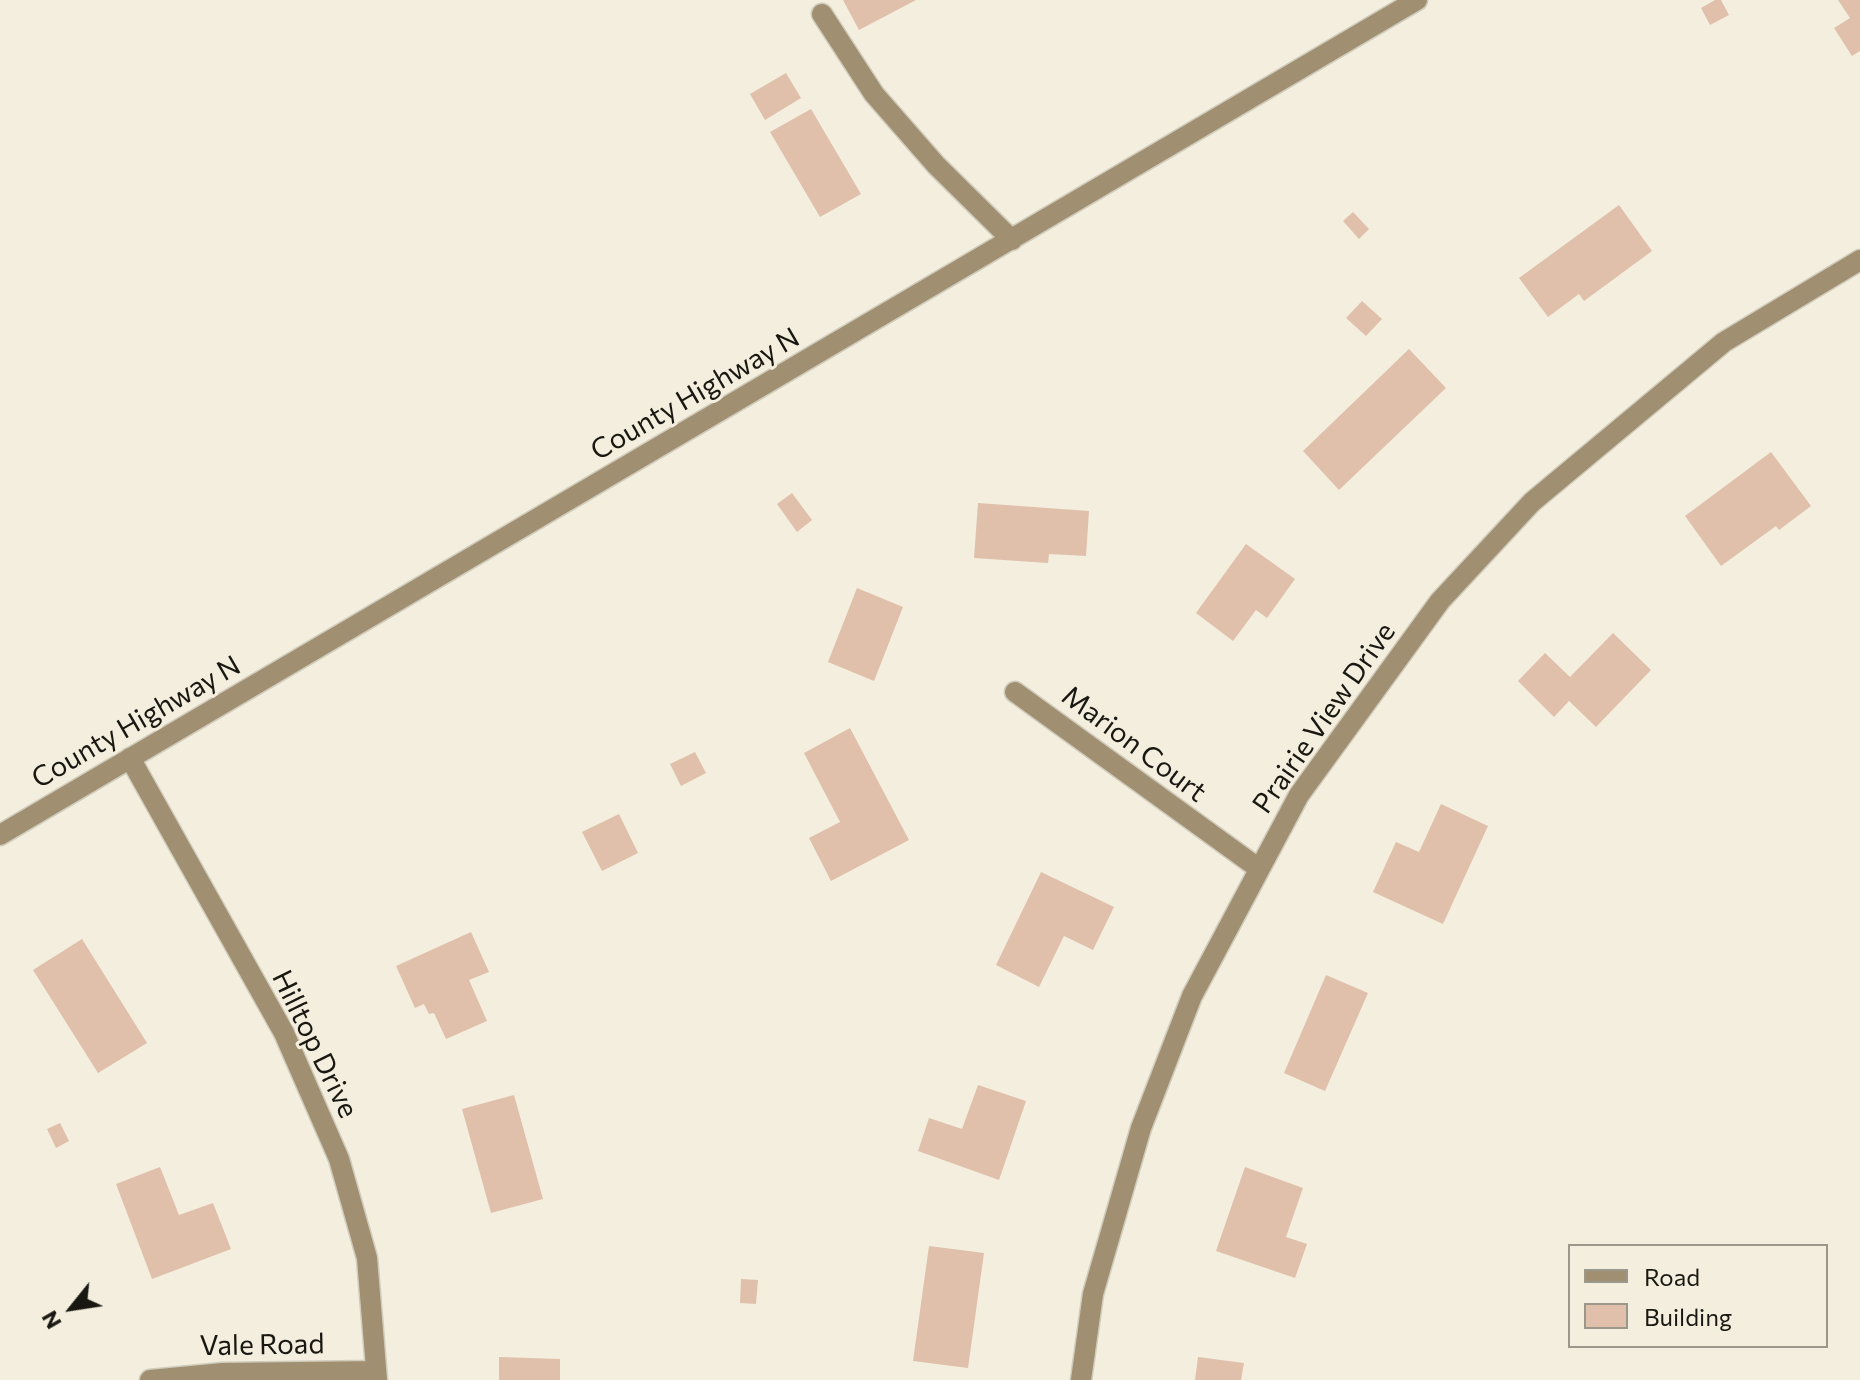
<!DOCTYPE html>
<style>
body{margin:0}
#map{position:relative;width:1860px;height:1380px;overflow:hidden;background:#f3eedd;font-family:Commissioner,sans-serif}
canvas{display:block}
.legend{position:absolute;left:1568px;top:1244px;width:260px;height:104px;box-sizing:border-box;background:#f3eedd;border:2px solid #9b988b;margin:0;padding:10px 14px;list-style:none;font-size:24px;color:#181711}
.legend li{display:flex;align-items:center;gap:16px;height:40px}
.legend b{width:40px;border:2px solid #9b988b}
.north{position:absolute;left:32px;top:1268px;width:80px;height:80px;-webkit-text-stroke:6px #f3eedd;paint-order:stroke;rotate:240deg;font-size:22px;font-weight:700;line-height:32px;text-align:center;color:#181711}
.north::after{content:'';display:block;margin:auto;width:28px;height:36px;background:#181711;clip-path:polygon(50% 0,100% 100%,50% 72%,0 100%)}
</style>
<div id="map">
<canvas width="1860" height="1380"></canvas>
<ul class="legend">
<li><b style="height:10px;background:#a08f70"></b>Road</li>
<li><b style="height:22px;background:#e0c0ab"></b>Building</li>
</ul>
<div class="north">N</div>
</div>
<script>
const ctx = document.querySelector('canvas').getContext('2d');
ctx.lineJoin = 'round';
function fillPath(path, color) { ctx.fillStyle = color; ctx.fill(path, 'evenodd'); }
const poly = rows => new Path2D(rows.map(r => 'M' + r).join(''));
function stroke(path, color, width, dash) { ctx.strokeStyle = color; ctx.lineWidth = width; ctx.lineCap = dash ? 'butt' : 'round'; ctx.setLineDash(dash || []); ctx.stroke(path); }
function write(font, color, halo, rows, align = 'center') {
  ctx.font = font + ' Commissioner,sans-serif'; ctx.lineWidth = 6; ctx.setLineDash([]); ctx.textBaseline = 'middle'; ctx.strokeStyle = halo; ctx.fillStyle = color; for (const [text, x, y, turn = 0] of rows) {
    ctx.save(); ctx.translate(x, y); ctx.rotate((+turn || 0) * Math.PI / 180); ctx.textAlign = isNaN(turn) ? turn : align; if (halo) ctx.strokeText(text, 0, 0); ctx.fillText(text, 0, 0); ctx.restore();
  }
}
const building = poly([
 [843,0,916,0,859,30],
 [1715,0,1721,0,1729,15,1710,25,1701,8],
 [1838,0,1860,0,1860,51,1852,56,1834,28,1850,18],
 [786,73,801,98,765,120,750,94],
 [811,109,861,194,820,217,770,132],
 [1619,205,1652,251,1584,301,1579,294,1548,317,1519,278],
 [1353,212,1369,229,1359,239,1343,221],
 [1362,301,1382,319,1366,336,1346,318],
 [1409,349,1446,388,1339,490,1303,451],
 [1771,452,1811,506,1779,530,1776,526,1721,566,1685,516],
 [792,493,812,520,797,532,777,504],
 [978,503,1089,511,1086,556,1049,554,1048,563,974,558],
 [1246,544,1295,579,1267,618,1256,610,1233,641,1196,613],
 [857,588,903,607,874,681,828,662],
 [1613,633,1651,670,1596,727,1569,701,1554,717,1518,681,1545,653,1570,677],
 [850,728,909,840,831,881,809,838,840,822,804,753],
 [695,752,706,773,681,786,670,764],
 [1441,804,1488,826,1443,924,1373,892,1396,842,1419,852],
 [619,814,638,853,602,871,582,832],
 [1041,872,1114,907,1093,950,1064,936,1039,987,996,965],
 [471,932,489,972,469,980,487,1021,446,1039,434,1013,429,1014,424,1004,415,1008,396,966],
 [82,939,147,1043,98,1073,33,970],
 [1326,975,1368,993,1325,1091,1284,1073],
 [978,1085,1026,1101,999,1180,918,1151,929,1118,962,1129],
 [514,1095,543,1199,491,1213,462,1109],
 [60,1123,69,1141,56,1148,47,1129],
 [160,1167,179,1215,213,1203,231,1249,152,1279,116,1184],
 [1245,1167,1303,1188,1286,1237,1307,1244,1295,1278,1216,1251],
 [929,1246,984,1253,968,1368,913,1361],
 [741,1279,758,1280,756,1304,740,1303],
 [499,1357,560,1359,560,1380,499,1380],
 [1198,1357,1244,1363,1241,1380,1195,1380]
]);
const minor = poly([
 [822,14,874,94,936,165,1012,240],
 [1015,692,1258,868],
 [130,758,284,1033,339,1159,367,1258,377,1380],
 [0,835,1417,0],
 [150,1380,223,1373,376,1371],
 [1081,1380,1093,1294,1141,1128,1192,996,1299,795,1440,601,1532,502,1724,342,1860,260]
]);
const streetNames = [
 ["County Highway N",695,394,-30],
 ["Prairie View Drive",1324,718,-55],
 ["County Highway N",136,722,-30],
 ["Marion Court",1134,744,37],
 ["Hilltop Drive",315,1044,64],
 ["Vale Road",262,1345,-1]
];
fillPath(building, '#e0c0ab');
stroke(minor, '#d0ccbc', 23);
stroke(minor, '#a08f70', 20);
write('28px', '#181711', '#f3eedd', streetNames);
</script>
